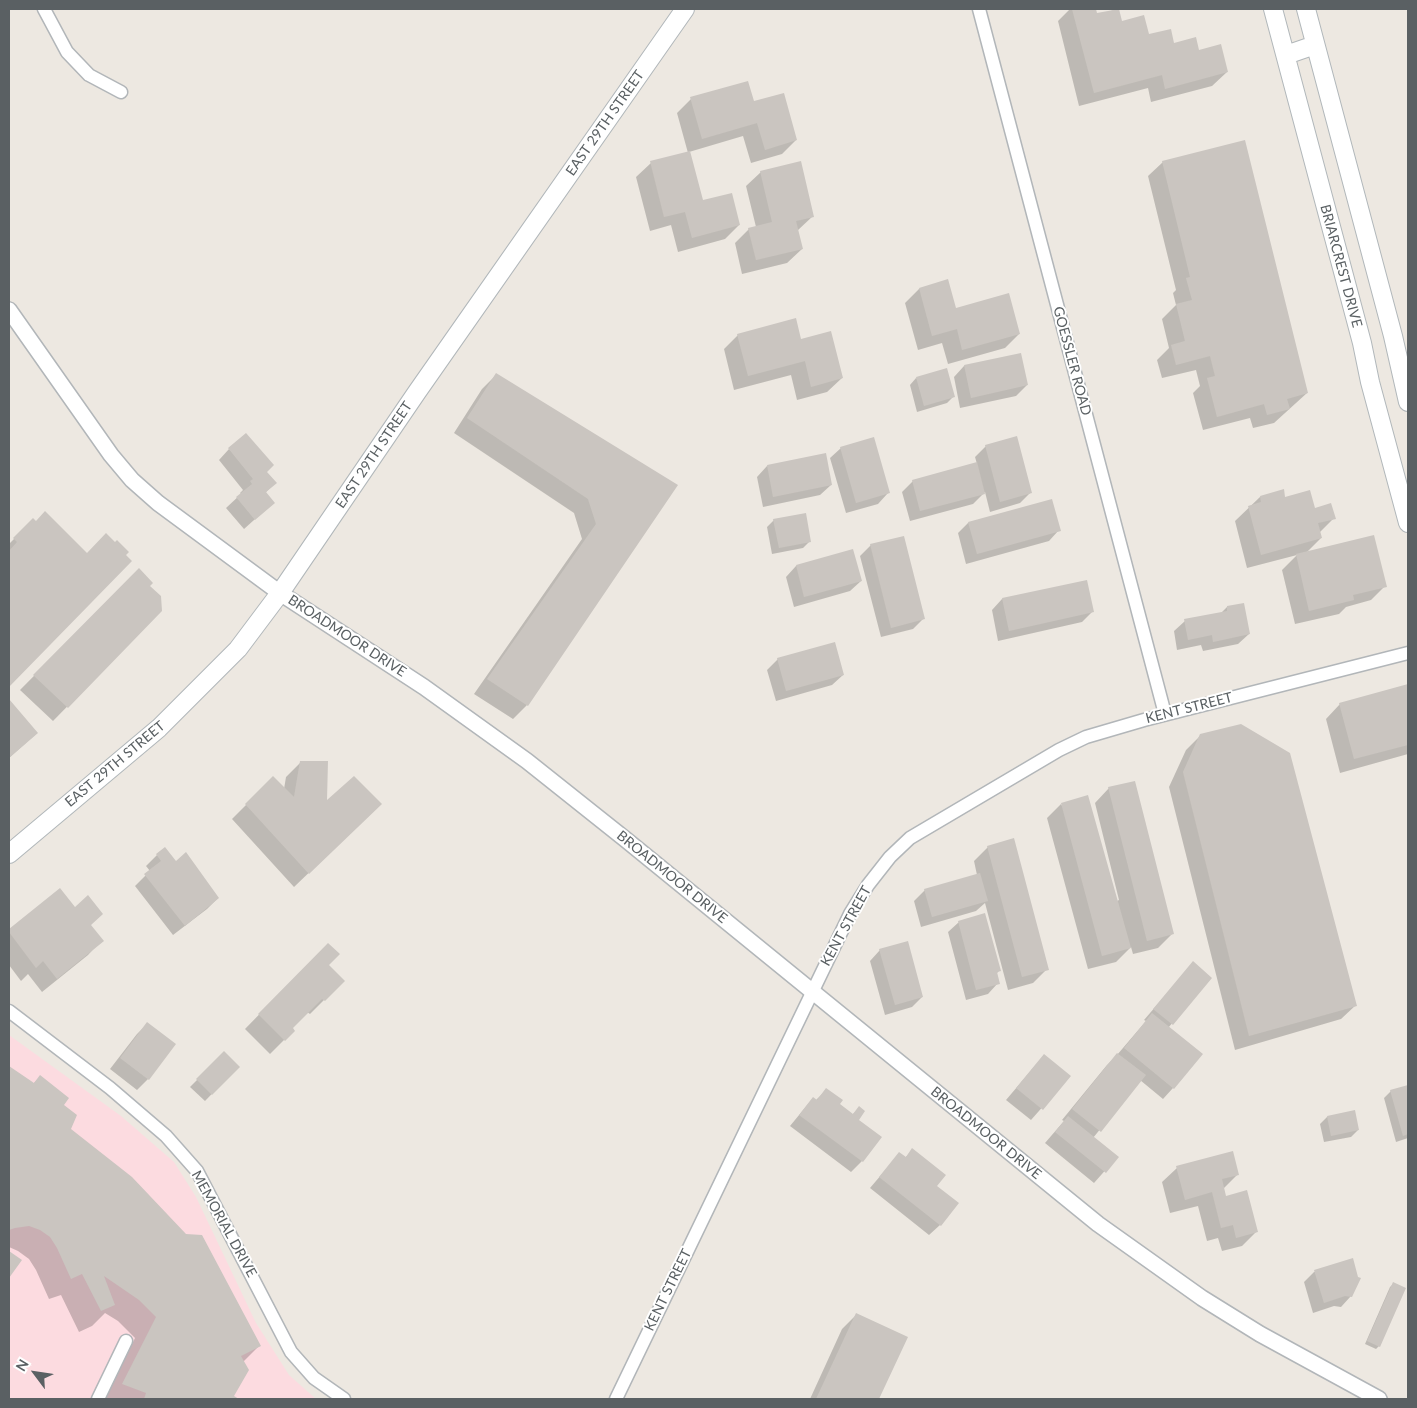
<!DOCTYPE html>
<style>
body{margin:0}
#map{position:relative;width:1417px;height:1408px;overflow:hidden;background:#ede8e1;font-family:Lato,sans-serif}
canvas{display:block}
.frame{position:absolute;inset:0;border:10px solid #5a6063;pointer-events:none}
.north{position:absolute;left:10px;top:1348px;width:50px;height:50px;-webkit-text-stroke:4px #fff;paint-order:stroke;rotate:301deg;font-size:14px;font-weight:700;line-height:20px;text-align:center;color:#5a6063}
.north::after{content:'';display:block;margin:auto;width:18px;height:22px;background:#5a6063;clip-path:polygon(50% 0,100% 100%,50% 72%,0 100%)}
</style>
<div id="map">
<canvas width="1417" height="1408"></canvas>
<div class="frame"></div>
<div class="north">N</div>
</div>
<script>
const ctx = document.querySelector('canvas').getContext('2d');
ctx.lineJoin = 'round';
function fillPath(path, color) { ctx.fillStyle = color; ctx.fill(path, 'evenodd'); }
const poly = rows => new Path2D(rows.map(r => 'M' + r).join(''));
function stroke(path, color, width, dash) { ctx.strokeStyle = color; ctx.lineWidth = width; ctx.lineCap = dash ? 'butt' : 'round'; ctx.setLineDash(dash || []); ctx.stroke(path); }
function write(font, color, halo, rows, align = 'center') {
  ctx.font = font + ' Lato,sans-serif'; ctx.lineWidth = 4; ctx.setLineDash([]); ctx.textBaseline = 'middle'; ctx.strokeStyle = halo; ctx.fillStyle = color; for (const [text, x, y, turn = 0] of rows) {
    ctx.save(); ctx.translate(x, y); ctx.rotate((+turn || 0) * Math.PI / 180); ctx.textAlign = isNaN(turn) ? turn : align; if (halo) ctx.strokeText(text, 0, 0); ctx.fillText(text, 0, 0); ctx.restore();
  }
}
const medical = poly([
 [9,1035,121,1116,174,1162,196,1197,256,1323,289,1375,316,1399,9,1399]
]);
const shadow = poly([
 [1070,9,1094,9,1096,15,1118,9,1121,23,1148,36,1199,52,1227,72,1212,86,1151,102,1148,88,1079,106,1058,21],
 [691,99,753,103,796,140,782,154,751,163,743,136,689,152,702,202,739,225,725,239,678,252,671,225,650,231,636,177,651,163,688,153,677,113],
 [1163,162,1307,393,1274,423,1253,428,1250,418,1203,430,1193,393,1200,386,1196,370,1162,378,1157,360,1169,348,1162,319,1176,305,1173,293,1176,290,1148,176],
 [761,172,813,216,797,231,802,249,787,263,742,274,735,243,749,229,756,227,746,186],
 [948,281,955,310,1019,334,1005,348,948,364,942,343,918,350,905,303,919,289],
 [738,335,800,340,842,378,827,392,797,400,791,375,734,390,724,349],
 [1020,354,1027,385,1016,396,960,408,954,377,964,366],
 [496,375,676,485,527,705,513,719,474,694,582,539,574,513,454,433,482,389],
 [916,378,954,396,947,403,917,412,910,385],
 [986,446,1031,492,1020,503,990,512,985,492,973,504,910,521,902,492,913,481,977,464,975,457],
 [841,448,888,493,878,504,846,513,830,458],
 [229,449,266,472,275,483,265,493,273,503,244,529,226,508,241,494,240,493,243,490,219,460],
 [767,466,831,485,820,495,763,507,757,477],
 [1260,497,1284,498,1334,518,1319,533,1321,538,1306,553,1385,586,1371,600,1346,607,1339,614,1295,624,1282,570,1297,555,1247,568,1235,521],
 [33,520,87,554,124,555,130,561,9,685,9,544],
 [774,520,810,541,803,548,772,554,767,527],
 [968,523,1059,530,1049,541,966,564,958,533],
 [871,545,923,619,913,629,881,637,860,556],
 [852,551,861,581,850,591,794,607,786,577,796,566],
 [139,570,161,611,53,721,20,690],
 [1002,599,1092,612,1082,622,998,641,992,610],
 [1227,607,1249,634,1238,644,1203,651,1201,645,1177,650,1174,631,1185,621,1221,613],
 [778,659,843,675,832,685,776,701,767,670],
 [1408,686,1408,754,1340,773,1326,719,1340,704],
 [9,701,37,733,9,758],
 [1201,735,1356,1005,1341,1019,1235,1050,1169,787,1186,750],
 [300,763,326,803,366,818,294,887,232,819,273,778,284,789,286,777],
 [1109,788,1172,934,1158,948,1133,954,1131,947,1116,962,1088,969,1047,818,1061,804,1117,901,1119,900,1095,803],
 [988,847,1047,969,1033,983,1008,990,985,903,976,911,921,927,914,901,925,890,977,875,974,861],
 [157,855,176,863,218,898,207,909,173,935,135,886,150,871,146,866],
 [60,890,102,940,88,955,42,992,28,974,21,981,9,965,9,931],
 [959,922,999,971,996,974,998,983,988,994,966,1000,948,932],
 [328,944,327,965,343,981,310,1014,307,1012,291,1028,293,1031,270,1054,245,1029],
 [880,950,922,997,912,1007,885,1015,870,961],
 [1193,963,1211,978,1168,1028,1173,1088,1163,1099,1140,1080,1093,1138,1117,1157,1094,1183,1045,1143,1064,1121,1062,1120,1107,1065,1117,1055,1146,1021,1144,1020],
 [147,1024,148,1079,137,1090,110,1069,137,1034],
 [224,1053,238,1067,205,1101,190,1087],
 [1034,1067,1069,1077,1031,1120,1006,1100],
 [9,1068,33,1084,40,1077,62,1105,70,1129,259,1346,243,1362,233,1397,237,1399,105,1399,135,1338,118,1321,105,1313,92,1326,79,1332,61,1295,49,1299,36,1270,29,1259,18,1251,9,1247],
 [1408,1086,1408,1138,1396,1142,1384,1098,1391,1091],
 [826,1090,838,1104,852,1115,859,1108,857,1120,880,1137,862,1161,851,1172,790,1126,813,1098,816,1100],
 [1354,1111,1358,1130,1351,1137,1324,1142,1320,1124,1327,1117],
 [912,1150,936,1186,940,1225,929,1235,870,1188,899,1154,905,1158],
 [1177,1168,1238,1174,1223,1189,1225,1197,1256,1232,1242,1246,1222,1251,1218,1238,1207,1241,1198,1206,1170,1213,1162,1182],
 [1352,1260,1351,1296,1341,1307,1334,1306,1313,1313,1304,1282,1314,1272],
 [1393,1284,1379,1346,1376,1349,1365,1344,1390,1287],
 [856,1315,906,1337,878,1399,810,1399,842,1329]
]);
const building = poly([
 [1072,9,1096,9,1097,13,1119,9,1122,21,1144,15,1149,34,1171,29,1174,43,1196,37,1199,50,1221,44,1228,72,1165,89,1162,75,1094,93],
 [748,81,754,101,784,93,797,140,765,150,757,123,702,139,690,97],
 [1245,140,1308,393,1287,399,1290,409,1267,415,1264,404,1217,417,1207,378,1215,376,1210,356,1176,365,1171,345,1185,341,1176,304,1192,300,1186,278,1190,277,1162,161],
 [690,151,703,200,732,193,740,225,692,238,685,212,664,217,650,161],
 [801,161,814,217,796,221,803,249,756,260,748,228,772,222,760,171],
 [948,279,956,308,1009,293,1020,334,962,350,957,329,932,336,919,288],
 [796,318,801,339,831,331,843,378,811,387,805,361,748,376,737,334],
 [1021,353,1028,385,971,398,964,365],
 [947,368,955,397,924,406,916,377],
 [496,373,678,485,528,706,487,679,596,524,588,499,467,418],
 [246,433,274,465,267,472,277,483,266,492,275,503,255,520,236,497,252,484,250,481,253,479,228,448],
 [1017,436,1032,493,1000,502,985,445],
 [874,437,890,493,856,503,840,447],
 [826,453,832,485,773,497,767,465],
 [977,462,985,494,920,511,912,480],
 [1284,489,1285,497,1310,490,1315,508,1331,503,1336,519,1318,523,1322,538,1261,555,1248,506,1261,502,1260,496],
 [1052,499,1061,531,977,554,968,522],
 [45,511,87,553,106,533,115,542,117,540,129,552,126,555,132,561,9,687,9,551,17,542,13,538,33,518,36,521],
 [806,513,811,542,779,548,773,519],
 [1374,535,1387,587,1353,595,1354,600,1309,611,1296,554],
 [904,536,925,619,891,628,870,544],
 [853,549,862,581,804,597,796,565],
 [139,568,153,583,150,586,161,596,162,611,68,708,33,675],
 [1087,580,1094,612,1009,631,1002,598],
 [1244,603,1250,634,1213,642,1212,635,1188,640,1184,619,1227,611,1227,606],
 [835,642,844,675,786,691,777,658],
 [1408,684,1408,745,1354,759,1339,703],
 [9,699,38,733,9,758],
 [1241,724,1290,753,1357,1006,1249,1036,1183,772,1200,734],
 [300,761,328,761,327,800,354,776,382,804,309,874,245,804,273,776,294,797],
 [1135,781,1174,934,1147,941,1108,787],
 [1088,795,1131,948,1102,956,1061,803],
 [1014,838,1049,970,1022,977,987,846],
 [165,847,176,861,186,852,219,898,185,926,144,874,161,861,156,854],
 [980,873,988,901,932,917,924,889],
 [60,888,75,907,88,895,103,914,91,925,104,941,57,979,43,961,36,968,9,932,9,929],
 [985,913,1001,971,997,972,1000,984,976,990,958,921],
 [908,941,923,997,895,1005,879,949],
 [328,943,340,954,329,965,345,981,325,1001,322,999,293,1028,295,1031,285,1041,258,1014],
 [1193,961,1212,978,1173,1025,1153,1009],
 [1152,1013,1203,1054,1174,1089,1124,1048],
 [147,1022,176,1044,149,1080,120,1058],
 [224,1051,240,1067,212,1095,196,1079],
 [1117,1053,1146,1075,1101,1132,1072,1109],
 [1044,1054,1071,1076,1043,1110,1016,1088],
 [9,1066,34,1083,40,1075,69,1098,64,1105,77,1115,71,1129,132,1177,186,1234,202,1235,261,1346,241,1356,249,1370,234,1396,239,1399,144,1399,146,1393,122,1384,156,1317,139,1300,104,1276,115,1305,101,1311,82,1274,71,1279,57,1248,50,1237,40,1230,29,1226,15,1228,9,1230],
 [1408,1085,1408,1134,1403,1136,1390,1090],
 [826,1088,843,1100,840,1104,853,1114,859,1106,865,1111,859,1120,882,1137,863,1162,799,1115,813,1097,817,1100],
 [1355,1110,1359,1130,1331,1136,1327,1116],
 [1068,1116,1119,1157,1106,1173,1055,1132],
 [912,1148,946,1175,937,1186,959,1203,941,1226,879,1177,899,1152,906,1157],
 [1233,1151,1239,1175,1222,1179,1226,1196,1247,1190,1258,1232,1236,1238,1233,1225,1221,1228,1212,1192,1185,1200,1176,1166],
 [9,1251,22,1260,9,1278],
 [1353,1258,1358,1277,1361,1278,1352,1297,1345,1296,1324,1303,1314,1270],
 [1393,1282,1406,1288,1380,1347,1367,1341],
 [856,1313,908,1337,879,1399,816,1399]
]);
const minor = poly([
 [44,9,67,52,89,75,121,92],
 [979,9,1165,714],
 [9,1011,110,1088,166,1136,197,1171,291,1352,314,1378,344,1399],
 [98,1399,126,1341],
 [616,1399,850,914,868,885,890,857,910,838,1059,750,1086,737,1144,720,1408,653]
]);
const tertiary = poly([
 [9,310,111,455,132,480,158,503,280,593,424,687,527,761,625,839,1098,1224,1202,1298,1260,1334,1379,1399]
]);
const secondary = poly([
 [1273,9,1362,343,1370,382,1408,523],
 [1306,9,1393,336,1408,402],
 [1286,55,1315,45],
 [9,854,159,728,238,649,280,593,417,392,685,9]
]);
const streetNames = [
 ["EAST 29TH STREET",605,123,-55],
 ["BRIARCREST DRIVE",1341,266,75],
 ["GOESSLER ROAD",1072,361,75],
 ["EAST 29TH STREET",374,455,-56],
 ["BROADMOOR DRIVE",347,636,33],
 ["KENT STREET",1189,708,-14],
 ["EAST 29TH STREET",115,764,-40],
 ["BROADMOOR DRIVE",672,877,39],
 ["KENT STREET",846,926,-61],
 ["BROADMOOR DRIVE",986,1133,39],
 ["MEMORIAL DRIVE",224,1224,61],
 ["KENT STREET",668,1290,-64]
];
fillPath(medical, '#fcdbe0');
fillPath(shadow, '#0003');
fillPath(building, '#cac5c0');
stroke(minor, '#b2b6b9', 15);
stroke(tertiary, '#b2b6b9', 18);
stroke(secondary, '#b1b7ba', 20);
stroke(minor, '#fff', 12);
stroke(tertiary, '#fff', 15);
stroke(secondary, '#fff', 18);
write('14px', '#5a6063', '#fff', streetNames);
</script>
